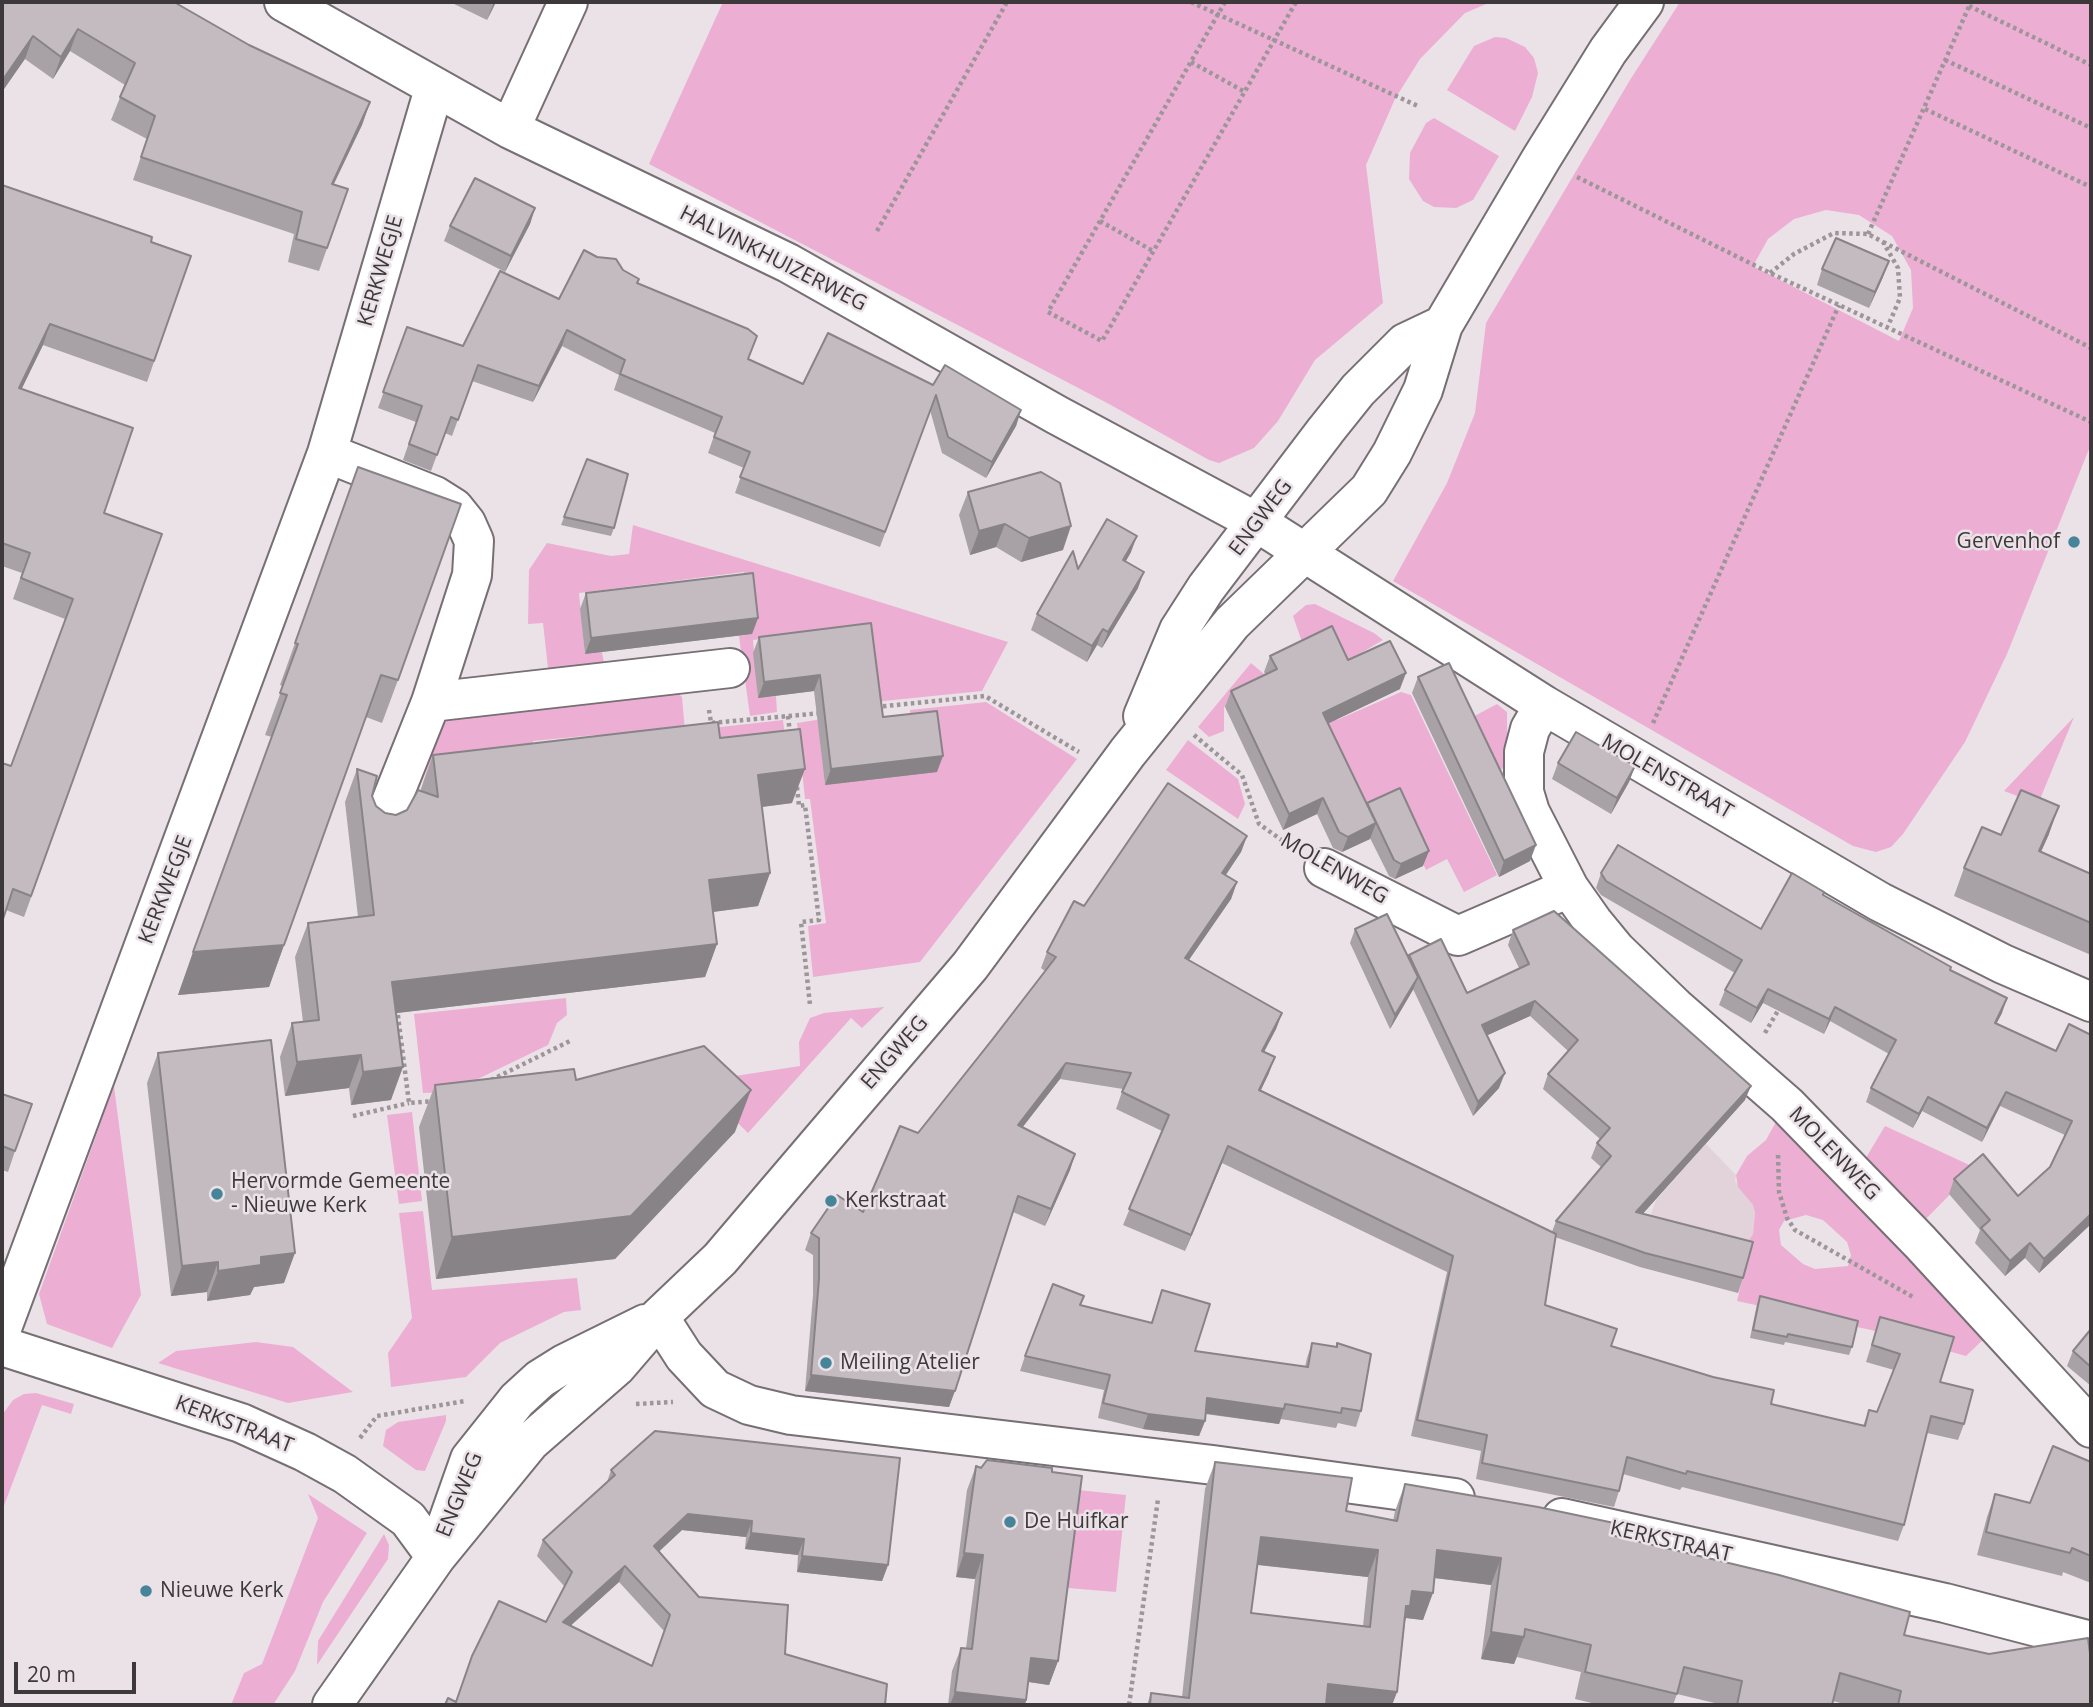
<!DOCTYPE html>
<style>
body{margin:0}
#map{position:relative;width:2093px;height:1707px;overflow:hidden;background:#ebe2e7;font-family:"Open Sans",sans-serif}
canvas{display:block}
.frame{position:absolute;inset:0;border:4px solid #3d393b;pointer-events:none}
.scale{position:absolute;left:14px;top:1662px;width:122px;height:32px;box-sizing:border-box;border:4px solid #3d393b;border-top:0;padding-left:9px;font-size:21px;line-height:24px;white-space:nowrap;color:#3d393b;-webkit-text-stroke:5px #ebe2e7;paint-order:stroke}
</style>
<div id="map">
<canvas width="2093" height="1707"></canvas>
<div class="frame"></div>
<div class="scale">20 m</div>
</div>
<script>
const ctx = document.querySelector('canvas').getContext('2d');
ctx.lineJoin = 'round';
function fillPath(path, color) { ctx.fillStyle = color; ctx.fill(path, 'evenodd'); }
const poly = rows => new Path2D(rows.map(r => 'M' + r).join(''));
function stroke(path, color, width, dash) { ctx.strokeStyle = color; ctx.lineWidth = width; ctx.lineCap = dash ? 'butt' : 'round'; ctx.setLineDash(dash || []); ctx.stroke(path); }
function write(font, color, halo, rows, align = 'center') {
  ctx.font = font + ' "Open Sans",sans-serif'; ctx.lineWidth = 5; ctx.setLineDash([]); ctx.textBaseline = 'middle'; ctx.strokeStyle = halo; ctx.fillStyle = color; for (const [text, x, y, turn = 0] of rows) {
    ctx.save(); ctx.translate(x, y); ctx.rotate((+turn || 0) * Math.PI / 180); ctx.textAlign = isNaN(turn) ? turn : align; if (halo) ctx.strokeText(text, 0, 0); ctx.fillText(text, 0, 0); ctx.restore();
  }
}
const built = poly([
 [1706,1144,1736,1175,1735,1181,1753,1205,1755,1213,1753,1234,1747,1243,1749,1257,1739,1293,1633,1265,1656,1200]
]);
const green = poly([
 [723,2,1491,2,1465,13,1420,59,1395,99,1366,165,1383,303,1315,360,1278,421,1254,448,1219,463,1209,460,1109,404,649,164],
 [1680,2,2091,2,2091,444,2007,654,1965,742,1903,834,1891,847,1876,852,1853,846,1393,581,1447,483,1475,413,1486,323,1630,80],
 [1826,210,1859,215,1892,236,1911,270,1913,308,1899,341,1753,266,1768,239,1794,219],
 [1495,37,1506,38,1525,47,1534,58,1538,73,1532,97,1515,131,1447,90,1474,46],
 [1434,118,1499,156,1473,200,1456,208,1434,207,1423,201,1409,179,1410,153,1426,123],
 [633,525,1008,642,982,691,854,704,863,626,753,640,758,697,776,696,777,712,750,716,739,636,752,634,744,572,579,593,585,654,602,652,605,669,549,677,543,623,528,624,529,570,547,543,611,556,629,554],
 [1315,604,1374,633,1383,640,1339,666,1305,651,1293,616,1306,605],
 [1251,663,1264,674,1280,706,1320,687,1337,720,1401,692,1411,695,1497,875,1464,892,1447,859,1426,870,1394,803,1360,819,1258,691,1224,707,1224,731,1209,737,1198,727],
 [671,687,682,697,685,731,783,720,788,762,597,768,595,735,533,741,536,776,421,789,444,715],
 [986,702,1077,759,920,962,813,977,808,926,826,923,810,799,805,799,797,723,835,717,820,740,825,785,912,729,910,710],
 [1497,704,1507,712,1507,765,1493,776,1467,720],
 [2074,717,2038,804,2004,791],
 [1188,740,1238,779,1245,804,1238,819,1166,770],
 [566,998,567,1015,557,1023,548,1045,451,1092,423,1093,414,1014],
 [884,1007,862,1028,851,1018,748,1133,696,1082,800,1066,799,1042,810,1018,824,1013],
 [114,1086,141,1295,112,1348,47,1324,39,1294],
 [412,1112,422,1201,399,1204,387,1115],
 [1777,1120,1988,1335,1966,1356,1871,1330,1737,1301,1748,1257,1747,1243,1753,1234,1755,1213,1753,1205,1738,1187,1736,1175,1747,1156,1766,1140],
 [1806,1215,1823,1220,1847,1242,1851,1255,1848,1266,1815,1269,1803,1264,1781,1245,1779,1230,1784,1221],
 [1885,1126,1976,1168,1920,1225,1861,1166],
 [423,1211,432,1290,577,1278,581,1310,564,1312,500,1343,466,1377,391,1387,388,1353,412,1318,399,1213],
 [256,1342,293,1347,353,1392,288,1403,158,1363,176,1351],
 [36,1393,74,1404,71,1414,42,1405,2,1511,2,1415,13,1400,24,1394],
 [446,1415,446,1421,425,1471,416,1470,383,1446,386,1430,398,1422],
 [1078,1490,1126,1495,1116,1592,1068,1588],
 [308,1494,367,1533,323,1602,295,1671,273,1705,231,1705,244,1673,262,1664,318,1518],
 [384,1534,389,1545,388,1559,317,1665,318,1641]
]);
const path = poly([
 [1191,2,1420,107],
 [1225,2,1048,312,1102,341,1296,2],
 [1969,6,2091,65],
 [1945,60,2091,128],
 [1191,62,1245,92],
 [1925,109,2091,187],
 [1577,177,1770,273,2091,422],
 [1100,221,1153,251],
 [877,231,1007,2],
 [1868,234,1971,2],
 [1883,242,2091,348],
 [1770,273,1794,254,1834,233,1868,234,1883,242,1898,268,1900,298,1888,326],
 [876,707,985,696,1079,752],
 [709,710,711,723,822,713],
 [788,716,790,733],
 [1653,723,1839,305],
 [1194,735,1242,775,1259,824,1293,848],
 [797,787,799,806,805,805,819,920,801,922,810,1005],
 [397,1008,409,1103,434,1101],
 [1765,1033,1780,1007],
 [491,1080,572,1040],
 [353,1116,409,1103],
 [1778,1155,1779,1192,1787,1218,1795,1230,1913,1297],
 [636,1404,673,1402],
 [360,1438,377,1416,465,1401],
 [1129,1705,1158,1499]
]);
const minor = poly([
 [284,2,510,129,788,263,1057,415,1258,523,1544,705,1880,902,2003,964,2091,1002],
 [510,129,568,2],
 [327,453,435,496,454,508,466,523,474,541,472,575,431,702,381,827],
 [431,702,730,668],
 [1544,705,1530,729,1524,752,1524,792,1530,812,1569,888,1593,922,1616,950,1675,1007,1787,1105,1920,1242,2091,1428],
 [1143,716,1179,630,1206,588,1326,430,1358,390,1405,343,1443,325],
 [1324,868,1458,936,1569,888],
 [659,1317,684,1356,715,1389,749,1405,791,1415,1213,1465,1455,1498],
 [2,1328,327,453,434,89],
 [2,1346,241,1423,305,1452,345,1474,408,1519,436,1557],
 [1562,1518,1945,1603,2091,1641],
 [446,1527,470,1459,517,1400,540,1379,564,1364,645,1324],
 [332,1705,436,1557,530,1442,616,1367,659,1317,720,1259,970,966,1128,752,1232,623,1369,490,1392,453,1423,390,1443,325,1541,159,1608,51,1644,2]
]);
const wall = poly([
 [2,2,249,45,370,102,362,125,334,184,348,189,319,271,288,262,294,234,133,180,147,139,111,120,125,85,70,51,53,79,25,59],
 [450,2,496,2,487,20],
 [2,185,191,256,147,382,43,345,21,389,104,513,162,534,24,917,6,910,11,766,65,619,13,599,22,573,2,566],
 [535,208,530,224,505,272,444,241,450,226],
 [1822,269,1883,277,1869,308,1817,285],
 [623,270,637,283,748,359,803,384,933,385,1021,410,1016,426,986,478,942,453,930,410,880,547,735,493,744,468,708,453,715,433,614,390,619,375,562,346,533,402,472,381,452,436,445,433,431,471,403,460,416,422,378,408,407,327,463,346,559,299],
 [587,459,614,528,611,536,561,525],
 [358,467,398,680,382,723,366,717,269,987,178,995,272,737,265,735,283,686,280,685],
 [968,492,1063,550,1021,562,996,547,970,555,959,515],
 [1131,552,1126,561,1138,588,1102,648,1097,645,1087,662,1031,630,1037,614,1078,569],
 [586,593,758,618,752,634,585,654,580,609],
 [871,623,883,717,937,772,825,785,814,691,758,698,753,653,759,637],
 [1270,656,1348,660,1400,689,1328,723,1367,804,1423,866,1395,879,1389,876,1370,838,1370,839,1342,852,1333,848,1317,814,1283,830,1225,707,1231,691,1266,675,1264,672],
 [1418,677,1530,861,1499,877,1412,693],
 [720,738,792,803,762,807,770,873,758,906,713,912,717,944,705,977,396,1013,391,1100,351,1105,349,1088,285,1096,280,1057,292,1023,303,1022,295,957,308,923,358,917,345,802,357,769,372,796,376,806,385,813,396,815,407,810,421,791,421,789,433,755],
 [1558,763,1635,766,1629,782,1611,814,1552,779],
 [2049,834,2041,852,2091,874,2091,955,1954,896,1964,868,2001,835],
 [1247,836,1241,852,1226,875,1237,882,1231,899,1189,960,1282,1013,1276,1029,1264,1052,1269,1073,1261,1090,1552,1232,1556,1221,1601,1167,1591,1158,1597,1143,1600,1139,1543,1089,1548,1074,1568,1051,1530,1016,1487,1035,1499,1088,1473,1116,1413,989,1390,1029,1350,943,1355,929,1408,957,1409,955,1467,993,1519,968,1508,945,1513,930,1745,1100,1642,1214,1743,1278,1738,1293,1640,1267,1555,1237,1545,1305,1611,1346,1771,1404,1863,1426,1869,1410,1877,1412,1894,1370,1866,1362,1880,1317,1940,1382,1964,1424,1958,1440,1927,1433,1904,1525,1898,1541,1682,1487,1680,1490,1623,1474,1619,1491,1614,1507,1476,1479,1481,1451,1411,1436,1447,1272,1222,1163,1185,1251,1123,1225,1162,1131,1116,1109,1123,1089,1060,1079,1022,1127,1075,1154,1070,1170,1045,1226,1013,1212,949,1407,805,1391,813,1295,813,1255,805,1250,811,1233,863,1212,918,1133,1045,971,1041,968,1047,952,1084,906],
 [1601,873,1761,929,1823,895,1950,970,2002,1013,1996,1024,2056,1051,2091,1035,2091,1224,2039,1273,2025,1258,2005,1276,1975,1243,1980,1230,1949,1194,1954,1179,2018,1196,2050,1167,2065,1135,2000,1106,1982,1142,1922,1111,1913,1128,1866,1102,1871,1088,1889,1054,1830,1021,1824,1034,1763,1003,1751,1023,1719,1005,1725,990,1735,973,1601,895,1596,888],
 [158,1053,284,1283,254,1287,250,1295,207,1301,207,1292,171,1296,147,1083],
 [576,1080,735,1132,615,1259,436,1279,419,1127,435,1085],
 [2,1094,15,1151,8,1172,2,1170],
 [1162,1290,1195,1351,1305,1367,1307,1358,1312,1343,1336,1347,1337,1343,1361,1411,1356,1427,1338,1423,1336,1428,1281,1419,1279,1424,1205,1414,1205,1421,1199,1436,1143,1429,1098,1418,1104,1390,1020,1371,1025,1356,1081,1305,1151,1323],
 [1760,1296,1852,1347,1849,1355,1785,1342,1784,1345,1750,1338,1757,1304],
 [2091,1329,2091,1386,2067,1366,2073,1351],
 [1215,1462,1346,1511,1393,1521,1395,1511,1405,1484,1611,1535,1904,1635,2091,1705,1848,1705,1833,1701,1832,1705,1723,1705,1677,1694,1673,1705,1600,1705,1575,1699,1581,1672,1517,1657,1514,1664,1481,1659,1491,1585,1434,1578,1423,1620,1406,1618,1405,1622,1397,1692,1392,1705,1147,1705,1151,1693,1182,1697,1205,1489],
 [1257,1565,1368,1577,1363,1626,1251,1613],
 [2091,1462,2091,1583,2063,1572,2062,1576,1977,1555,1987,1517,1995,1494,2030,1503],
 [976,1466,1058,1661,1049,1685,1028,1682,1026,1700,1025,1705,948,1705,952,1671,961,1648,966,1648,975,1579,956,1577,967,1490],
 [611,1470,888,1565,882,1581,797,1572,798,1555,745,1549,746,1537,682,1530,659,1551,699,1597,785,1654,445,1705,456,1702,546,1622,565,1587,537,1556,543,1540,607,1482],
 [619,1582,664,1631,652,1666,570,1626]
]);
const shadedWall = poly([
 [494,2,496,2,487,20],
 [78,29,70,51,53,79,61,57],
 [33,36,25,59,2,92,2,81],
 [370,102,362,125,323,206,332,184],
 [535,208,530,224,505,272,511,256],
 [1889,261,1883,277,1869,308,1875,292],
 [50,324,43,345,12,409,19,388],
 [567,330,562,346,533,402,539,386],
 [1021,410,1016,426,986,478,992,462],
 [1005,524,996,547,970,555,979,531],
 [1071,526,1063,550,1021,562,1029,538],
 [1137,536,1131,552,1117,576,1123,560],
 [1144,572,1138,588,1102,648,1108,632],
 [758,618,752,634,585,654,591,638],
 [1103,629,1097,645,1087,662,1092,646],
 [1406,673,1400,689,1317,729,1323,713],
 [820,675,814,691,758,698,764,682],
 [943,756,937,772,825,785,831,769],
 [1635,766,1629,782,1611,814,1617,798],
 [805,769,792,803,746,809,758,775],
 [1323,798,1317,814,1283,830,1289,814],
 [2059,806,2049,834,2029,878,2039,851],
 [1376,823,1370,839,1342,852,1348,837],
 [1247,836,1241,852,1216,889,1222,873],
 [1536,845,1530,861,1499,877,1504,861],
 [1429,851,1423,866,1395,879,1401,864],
 [770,873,758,906,697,914,709,880],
 [1237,882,1231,899,1179,974,1185,958],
 [717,944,705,977,380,1015,392,982],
 [284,945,269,987,178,995,193,952],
 [1418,977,1413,990,1390,1029,1395,1015],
 [1768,989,1763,1003,1751,1023,1757,1008],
 [2007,998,2002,1013,1989,1038,1995,1023],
 [1535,1001,1530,1016,1477,1040,1482,1025],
 [1835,1007,1830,1021,1824,1034,1829,1019],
 [1282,1013,1276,1029,1256,1067,1262,1051],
 [361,1055,349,1088,285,1096,297,1062],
 [1275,1057,1269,1073,1253,1106,1259,1090],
 [1066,1063,1060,1079,1012,1141,1018,1125],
 [403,1067,391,1100,351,1105,363,1072],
 [1505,1073,1499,1088,1473,1116,1478,1102],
 [1751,1086,1745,1100,1631,1227,1636,1212],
 [751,1090,735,1132,615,1259,436,1279,452,1237],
 [2006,1092,2000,1106,1982,1142,1987,1128],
 [1928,1097,1922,1111,1913,1128,1919,1114],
 [1228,1146,1222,1163,1185,1251,1191,1235],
 [1075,1154,1070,1170,1045,1226,1051,1209],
 [2091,1214,2091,1224,2039,1273,2044,1259],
 [2030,1243,2025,1258,2005,1276,2010,1261],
 [295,1253,284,1283,254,1287,250,1295,207,1301,218,1271,261,1257],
 [218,1262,207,1292,171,1296,182,1266],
 [811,1375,955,1391,949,1407,805,1391],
 [1207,1398,1284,1409,1279,1424,1202,1413],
 [1148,1414,1205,1421,1199,1436,1143,1429],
 [688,1514,752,1521,746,1537,682,1530,648,1562,654,1546],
 [751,1533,804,1539,798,1555,745,1549],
 [1261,1537,1378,1550,1368,1577,1251,1564],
 [1437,1550,1501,1558,1491,1585,1427,1577],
 [964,1553,983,1555,975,1579,956,1577],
 [802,1556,888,1565,882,1581,797,1572],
 [625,1566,619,1582,557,1638,563,1622],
 [1412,1591,1433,1593,1423,1620,1406,1618,1401,1633,1396,1633],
 [1491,1632,1524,1637,1514,1664,1481,1659],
 [1031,1658,1058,1661,1049,1685,1023,1681],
 [1328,1684,1397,1692,1392,1705,1321,1705],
 [955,1692,1026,1700,1025,1705,950,1705]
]);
const building = poly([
 [2,2,174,2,249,45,370,102,332,184,348,189,327,248,296,239,302,212,141,157,155,116,120,97,135,63,78,29,61,57,33,36,2,81,2,2],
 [475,178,535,208,511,256,450,226,475,178],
 [2,185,152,237,151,242,191,256,154,361,50,324,19,388,133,428,104,513,162,534,31,896,13,889,2,922,2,763,11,766,73,599,21,578,30,553,2,543,2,185],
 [1836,238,1889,261,1875,292,1822,269,1836,238],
 [584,250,597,257,616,259,623,270,639,279,637,283,748,329,757,336,748,359,803,384,828,333,933,385,945,365,1021,410,992,462,948,437,936,395,885,532,740,477,750,452,714,437,722,417,620,374,625,360,567,330,539,386,478,365,458,420,451,417,437,455,409,444,422,406,383,392,407,327,463,346,500,271,559,299,584,250],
 [587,459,628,474,614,528,564,517,587,459],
 [358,467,461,504,398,680,381,675,284,945,193,952,287,695,280,693,298,644,295,643,358,467],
 [1041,472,1060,483,1071,526,1029,538,1005,524,979,531,968,492,1041,472],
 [1107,519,1137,536,1123,560,1144,572,1108,632,1103,629,1092,646,1037,614,1073,551,1078,569,1107,519],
 [753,573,758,618,591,638,586,593,753,573],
 [871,623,883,717,937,711,943,756,831,769,820,675,764,682,759,637,871,623],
 [1332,626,1348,660,1390,641,1406,673,1323,713,1376,823,1348,837,1339,832,1323,798,1289,814,1231,691,1277,669,1270,656,1332,626],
 [1449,663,1536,845,1504,861,1418,677,1449,663],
 [718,722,720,738,800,729,805,769,758,775,770,873,709,880,717,944,392,982,403,1067,363,1072,361,1055,297,1062,292,1023,319,1020,308,923,374,915,357,769,377,776,372,796,376,806,385,813,396,815,407,810,418,790,438,797,433,755,718,722],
 [1576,732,1635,766,1617,798,1558,763,1576,732],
 [1168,783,1247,836,1222,873,1237,882,1185,958,1282,1013,1262,1051,1275,1057,1259,1090,1556,1234,1545,1305,1617,1329,1611,1346,1713,1377,1774,1390,1771,1404,1865,1426,1869,1410,1877,1412,1900,1354,1872,1345,1880,1317,1954,1337,1940,1382,1973,1390,1964,1424,1931,1416,1904,1525,1687,1471,1686,1474,1627,1457,1619,1491,1482,1463,1487,1435,1417,1420,1453,1256,1228,1146,1191,1235,1129,1209,1169,1115,1122,1092,1131,1073,1066,1063,1018,1125,1075,1154,1051,1209,1018,1196,955,1391,811,1375,819,1279,819,1238,811,1233,837,1195,863,1212,900,1126,918,1133,992,1040,1056,957,1047,952,1074,901,1084,906,1168,783],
 [1400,788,1429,851,1401,864,1394,860,1367,803,1400,788],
 [2021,790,2059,806,2039,851,2091,874,2091,923,1964,868,1982,827,2001,835,2021,790],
 [1618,845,1761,929,1792,873,1824,892,1823,895,1951,967,1950,970,2007,998,1995,1023,2056,1051,2069,1024,2091,1035,2091,1214,2044,1259,2030,1243,2010,1261,1981,1228,1990,1220,1954,1179,1983,1154,2018,1196,2050,1167,2072,1121,2006,1092,1987,1128,1928,1097,1919,1114,1871,1088,1896,1040,1835,1007,1829,1019,1768,989,1757,1008,1725,990,1742,960,1606,881,1601,873,1618,845],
 [1554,911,1751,1086,1636,1212,1753,1242,1743,1278,1645,1253,1556,1221,1611,1156,1597,1143,1610,1128,1548,1074,1578,1040,1535,1001,1482,1025,1505,1073,1478,1102,1409,955,1441,939,1467,993,1529,964,1513,930,1554,911],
 [1387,914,1418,977,1395,1015,1355,929,1387,914],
 [271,1040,295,1253,261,1257,261,1265,218,1271,218,1262,182,1266,158,1053,271,1040],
 [704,1046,751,1090,631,1216,452,1237,435,1085,574,1069,576,1080,704,1046],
 [2,1094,32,1104,15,1151,2,1146,2,1094],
 [1053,1284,1084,1296,1080,1305,1152,1323,1162,1290,1210,1304,1195,1351,1308,1367,1312,1343,1337,1347,1337,1343,1371,1354,1361,1411,1342,1408,1341,1413,1285,1404,1284,1409,1207,1398,1205,1421,1148,1414,1103,1403,1110,1375,1025,1356,1053,1284],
 [1760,1296,1858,1321,1852,1347,1788,1334,1787,1337,1753,1330,1760,1296],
 [2091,1329,2091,1367,2073,1351,2091,1329],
 [655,1431,900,1458,888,1565,802,1556,804,1539,751,1533,752,1521,688,1514,654,1546,699,1597,788,1605,785,1654,887,1684,885,1705,445,1705,448,1698,456,1702,472,1656,499,1601,546,1622,572,1572,543,1540,615,1475,611,1470,655,1431],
 [625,1566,670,1615,652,1666,563,1622,625,1566],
 [2053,1446,2091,1462,2091,1556,2072,1548,2070,1553,1986,1532,1995,1494,2030,1503,2053,1446],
 [987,1460,1052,1468,1052,1472,1082,1476,1058,1661,1031,1658,1026,1700,955,1692,961,1648,972,1649,983,1555,964,1553,976,1466,981,1468,987,1460],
 [1215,1462,1352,1478,1346,1511,1397,1521,1405,1484,1538,1507,1614,1523,1611,1535,1779,1575,1910,1612,1904,1635,1989,1654,2088,1638,2091,1661,2091,1705,1898,1705,1901,1691,1840,1673,1832,1705,1737,1705,1742,1681,1684,1667,1677,1694,1585,1672,1591,1645,1525,1629,1524,1637,1491,1632,1501,1558,1437,1550,1433,1593,1412,1591,1410,1606,1406,1606,1397,1692,1328,1684,1326,1705,1150,1705,1151,1693,1189,1698,1215,1462],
 [1261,1537,1378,1550,1370,1627,1251,1613,1261,1537]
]);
const markers = [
 [2074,542,7,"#468599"],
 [217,1194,7,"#468599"],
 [831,1201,7,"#468599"],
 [826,1363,7,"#468599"],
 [1010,1522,7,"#468599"],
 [146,1591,7,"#468599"]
];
const streetNames = [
 ["HALVINKHUIZERWEG",773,259,27],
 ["KERKWEGJE",381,271,-74],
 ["ENGWEG",1261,518,-53],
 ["MOLENSTRAAT",1667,777,30],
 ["MOLENWEG",1334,869,30],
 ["KERKWEGJE",166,890,-69],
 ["ENGWEG",895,1053,-49],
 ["MOLENWEG",1834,1154,46],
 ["KERKSTRAAT",234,1425,21],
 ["ENGWEG",460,1495,-68],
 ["KERKSTRAAT",1671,1542,13]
];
const poiNames = [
 ["Gervenhof",2060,542,"right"],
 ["Hervormde Gemeente",231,1182],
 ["- Nieuwe Kerk",231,1206],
 ["Kerkstraat",845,1201],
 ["Meiling Atelier",840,1363],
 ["De Huifkar",1024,1522],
 ["Nieuwe Kerk",160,1591]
];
fillPath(built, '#e2d3db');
fillPath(green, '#ecafd3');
stroke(minor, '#766f73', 42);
stroke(path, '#9c9599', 4.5, [3.5, 3.5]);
stroke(minor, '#fff', 38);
fillPath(wall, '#a8a1a5');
fillPath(shadedWall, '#888386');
fillPath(building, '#c3bbc0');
stroke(building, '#888386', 2);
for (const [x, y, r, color] of markers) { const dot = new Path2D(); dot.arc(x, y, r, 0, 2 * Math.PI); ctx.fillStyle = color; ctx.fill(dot); stroke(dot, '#ebe2e7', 2.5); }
write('21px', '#3d393b', '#ebe2e7', streetNames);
write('21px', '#3d393b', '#ebe2e7', poiNames, 'left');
</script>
